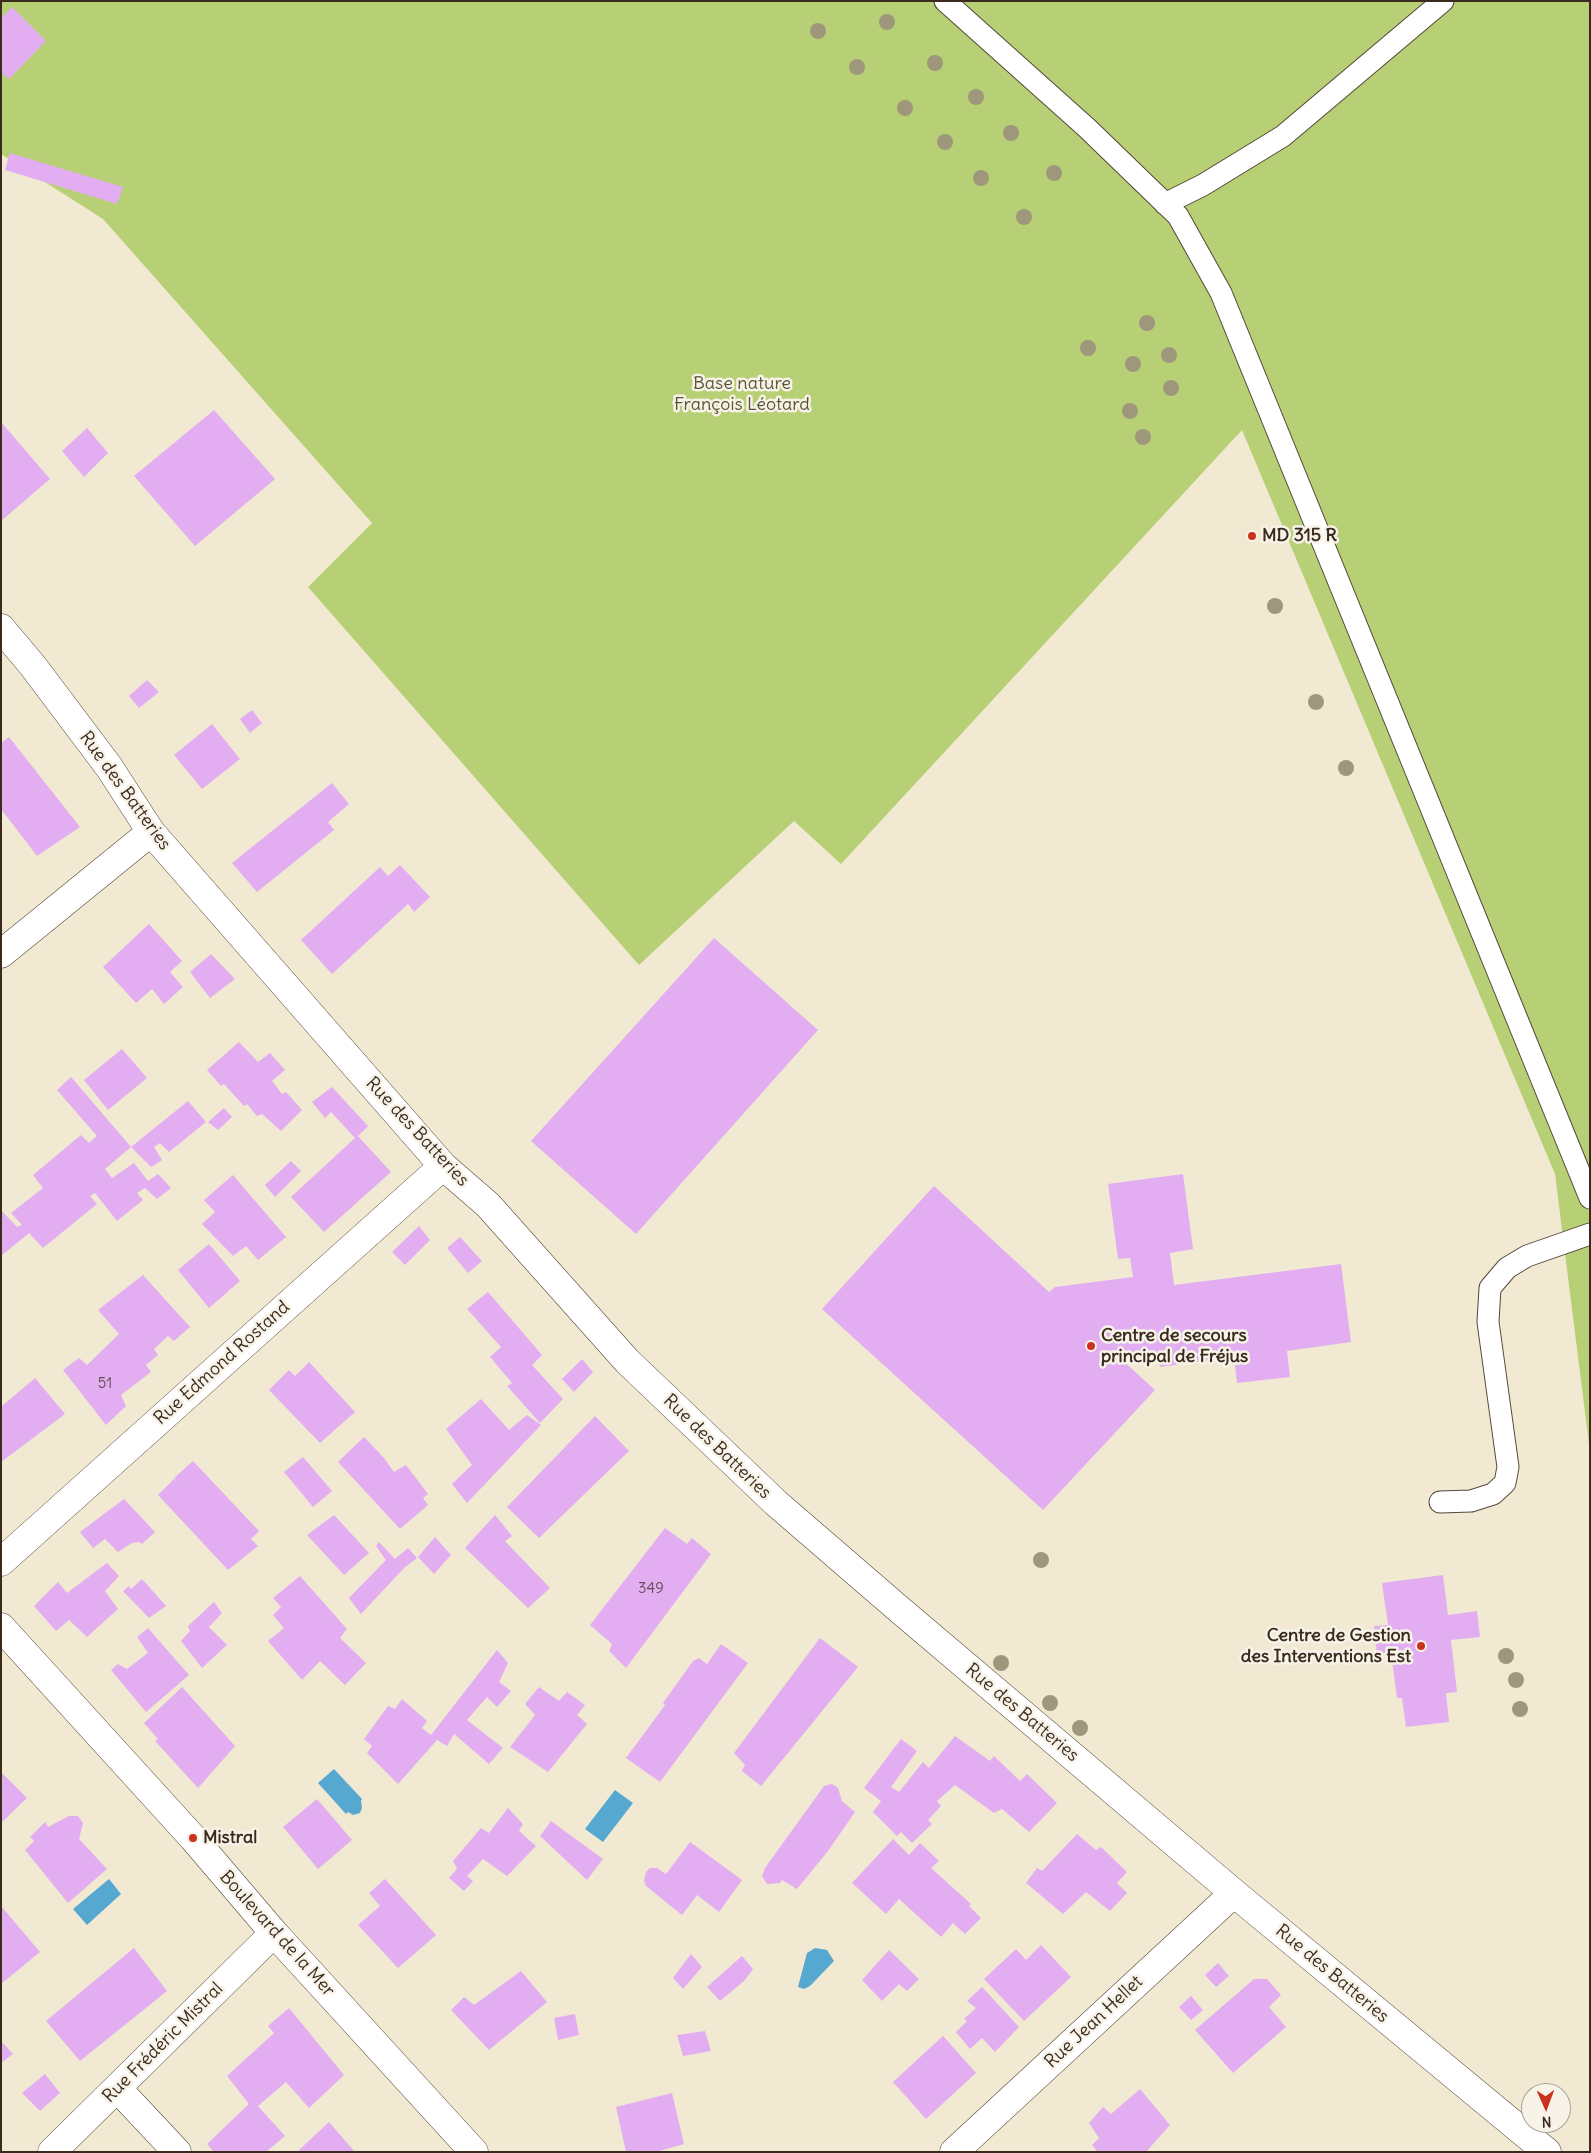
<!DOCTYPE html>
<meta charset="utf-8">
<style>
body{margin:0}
#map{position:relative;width:1591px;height:2153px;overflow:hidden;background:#f1e9d2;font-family:Delius,sans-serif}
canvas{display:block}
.frame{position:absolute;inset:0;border:2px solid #3b2a1e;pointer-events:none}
.north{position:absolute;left:1521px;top:2083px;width:50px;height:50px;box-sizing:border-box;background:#f7f3e8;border:1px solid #aca397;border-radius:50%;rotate:178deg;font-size:14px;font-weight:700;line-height:20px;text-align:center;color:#3b2a1e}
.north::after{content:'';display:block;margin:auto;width:18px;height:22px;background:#c8321e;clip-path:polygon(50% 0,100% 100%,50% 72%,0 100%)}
</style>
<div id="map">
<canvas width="1591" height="2153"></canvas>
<div class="frame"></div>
<div class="north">N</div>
</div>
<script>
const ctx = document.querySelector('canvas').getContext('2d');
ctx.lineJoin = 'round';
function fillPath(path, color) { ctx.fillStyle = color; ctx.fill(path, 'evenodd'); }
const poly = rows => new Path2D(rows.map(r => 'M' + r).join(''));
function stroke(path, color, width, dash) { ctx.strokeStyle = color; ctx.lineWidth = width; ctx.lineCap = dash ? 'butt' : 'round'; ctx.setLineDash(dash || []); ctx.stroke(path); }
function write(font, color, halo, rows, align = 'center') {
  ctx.font = font + ' Delius,sans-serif'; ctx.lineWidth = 5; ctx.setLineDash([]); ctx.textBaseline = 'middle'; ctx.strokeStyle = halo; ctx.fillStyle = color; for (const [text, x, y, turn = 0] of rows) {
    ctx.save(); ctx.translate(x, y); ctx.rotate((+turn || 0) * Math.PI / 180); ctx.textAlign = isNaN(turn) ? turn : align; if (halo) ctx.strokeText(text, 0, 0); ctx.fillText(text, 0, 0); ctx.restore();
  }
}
const green = poly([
 [1,1,1590,1,1590,1452,1555,1174,1242,430,841,864,794,821,639,965,308,587,372,523,103,219,1,154]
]);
const water = poly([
 [334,1769,362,1799,361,1801,362,1808,360,1813,353,1815,348,1812,346,1814,318,1783],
 [615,1790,633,1803,603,1842,585,1829],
 [109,1879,121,1894,87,1925,73,1909],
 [815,1948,827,1950,834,1961,810,1986,804,1989,798,1987,807,1953]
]);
const building = poly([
 [12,7,46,41,9,79,1,72,1,18],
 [10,153,123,187,117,204,5,170],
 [214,410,275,479,195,546,134,476],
 [1,422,50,479,1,521],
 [87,428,108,453,84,477,62,451],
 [147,680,159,692,139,708,129,696],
 [252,710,262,723,250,733,240,719],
 [212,724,240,759,202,789,174,755],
 [9,737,80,827,37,856,1,809,1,743],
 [332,783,349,804,328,822,334,830,257,892,232,863],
 [400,865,430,897,414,912,408,904,332,974,301,940,380,867,388,876],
 [149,924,182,961,170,972,183,987,164,1004,152,989,136,1003,103,967],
 [714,938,818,1030,636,1234,531,1141],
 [211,954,235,979,210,998,190,972],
 [239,1042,258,1062,270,1053,285,1070,272,1081,282,1094,286,1092,302,1110,281,1131,262,1114,257,1116,247,1104,244,1106,224,1084,221,1086,207,1070],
 [122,1049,147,1078,108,1110,84,1080],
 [71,1077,131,1147,105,1169,112,1178,134,1163,148,1181,158,1174,171,1188,157,1199,145,1188,137,1193,143,1200,117,1221,95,1193,90,1196,97,1204,43,1248,29,1233,1,1256,1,1210,17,1227,22,1225,11,1213,43,1188,33,1175,81,1135,89,1143,97,1136,57,1090],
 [332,1087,368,1126,358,1136,391,1172,324,1232,291,1197,355,1138,331,1112,325,1118,312,1102],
 [188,1101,206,1122,169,1152,160,1143,154,1147,162,1160,151,1167,131,1147],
 [224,1108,232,1117,218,1130,208,1122],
 [291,1161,301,1171,275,1197,265,1185],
 [1183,1174,1193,1249,1170,1253,1174,1285,1341,1264,1351,1342,1287,1351,1290,1377,1237,1383,1234,1357,1160,1367,1159,1352,1120,1358,1155,1390,1043,1510,822,1309,934,1186,1049,1292,1055,1287,1133,1277,1130,1258,1118,1259,1108,1184],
 [233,1175,286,1237,258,1260,246,1246,233,1256,202,1224,215,1212,204,1200],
 [419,1226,430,1240,405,1265,392,1252],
 [460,1237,482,1261,468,1273,447,1248],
 [209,1244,240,1281,209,1308,178,1270],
 [143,1275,190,1327,174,1341,168,1336,154,1349,158,1355,146,1365,151,1372,121,1395,126,1406,106,1425,63,1370,79,1358,87,1365,119,1334,98,1310],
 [488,1292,542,1355,532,1365,563,1399,540,1423,507,1386,512,1383,490,1357,501,1347,467,1309],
 [582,1359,593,1372,574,1392,562,1379],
 [309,1362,355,1412,320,1443,269,1390,289,1370,295,1376],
 [35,1378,65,1414,1,1462,1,1407],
 [481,1399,509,1430,527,1415,541,1425,467,1503,452,1484,472,1465,446,1429],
 [595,1416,629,1451,539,1538,507,1507],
 [364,1437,384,1458,394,1472,406,1465,428,1494,423,1498,428,1505,400,1529,338,1462],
 [303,1457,332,1491,313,1507,284,1472],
 [193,1461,259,1531,251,1539,258,1546,228,1570,158,1495,174,1479,179,1483,174,1478],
 [124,1499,155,1532,142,1544,139,1542,132,1543,118,1552,105,1539,93,1548,80,1532],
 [334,1515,369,1553,344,1575,307,1535],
 [495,1515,512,1536,505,1541,550,1588,528,1608,465,1548],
 [665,1528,687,1544,692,1538,711,1554,626,1668,609,1651,612,1644,590,1625],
 [435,1537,451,1555,434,1574,418,1557],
 [379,1542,395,1559,408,1548,417,1558,404,1568,361,1614,349,1598,386,1560,376,1546],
 [107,1563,119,1576,105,1591,118,1609,87,1637,69,1620,56,1631,34,1606,58,1582,67,1593],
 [1443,1575,1448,1615,1477,1611,1480,1637,1451,1640,1457,1692,1446,1693,1449,1722,1406,1727,1402,1698,1397,1698,1391,1652,1377,1654,1374,1626,1388,1625,1382,1583],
 [300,1576,347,1629,340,1638,366,1663,345,1685,320,1661,302,1680,268,1641,284,1628,273,1615,281,1607,273,1598],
 [142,1579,166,1606,149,1618,123,1591,129,1586,131,1589],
 [214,1602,222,1613,209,1627,227,1645,202,1668,181,1641,190,1631,188,1626],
 [148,1628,189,1675,146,1712,111,1670,118,1664,127,1669,148,1653,137,1637],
 [820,1638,858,1667,761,1786,742,1771,745,1765,734,1753],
 [721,1644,748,1663,660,1782,626,1758,665,1705,663,1703,693,1661,699,1658,707,1664],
 [497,1650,508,1663,499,1682,511,1691,497,1707,487,1697,467,1720,503,1748,489,1764,454,1734,447,1746,437,1740,398,1784,367,1753,372,1746,364,1739,388,1706,395,1709,402,1699,427,1721,422,1728,431,1735],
 [182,1687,235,1746,198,1788,155,1741,158,1739,144,1723],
 [539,1687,559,1701,567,1692,585,1705,577,1715,587,1724,548,1772,510,1747,535,1715,525,1704],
 [955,1736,990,1761,994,1756,1020,1781,1027,1774,1057,1803,1029,1832,1002,1809,994,1813,955,1785,937,1801,941,1806,928,1820,932,1824,912,1843,901,1832,897,1836,873,1812,881,1801,864,1788,901,1739,917,1751,891,1787,899,1792,923,1762,929,1768],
 [1,1772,27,1798,1,1823],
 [832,1784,838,1788,842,1801,855,1812,828,1851,797,1889,782,1880,780,1883,767,1884,762,1876,765,1868,824,1786],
 [317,1799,352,1840,318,1869,283,1827],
 [508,1808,523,1824,519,1831,536,1846,507,1876,483,1859,467,1876,473,1881,464,1891,449,1878,457,1869,453,1861,481,1828,489,1833],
 [69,1816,78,1816,83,1823,79,1839,107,1869,68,1903,25,1850,34,1841,30,1837,45,1822,48,1827],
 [551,1821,603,1859,587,1880,540,1836],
 [1077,1834,1096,1850,1101,1847,1127,1872,1117,1883,1127,1893,1110,1911,1086,1892,1063,1914,1026,1883,1037,1868,1042,1871],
 [893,1839,909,1855,920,1843,939,1861,931,1868,971,1904,969,1906,981,1918,965,1934,953,1923,941,1937,899,1899,886,1914,852,1883],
 [690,1842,742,1880,719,1912,697,1895,682,1915,646,1886,644,1881,646,1872,650,1868,657,1868,666,1874],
 [385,1879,436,1935,398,1968,358,1925,380,1906,369,1893],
 [1,1906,40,1952,1,1984],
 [1041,1945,1071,1977,1024,2021,984,1979,1016,1949,1026,1960],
 [134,1948,167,1991,80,2061,46,2021],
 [889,1950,919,1979,907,1991,899,1984,882,2001,862,1980],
 [691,1954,702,1967,683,1989,673,1978],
 [742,1956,753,1969,744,1981,720,2001,707,1987],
 [1218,1963,1229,1976,1216,1987,1205,1975],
 [521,1971,547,2002,489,2050,451,2010,464,1997,474,2005],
 [1254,1979,1267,1979,1281,1995,1269,2007,1286,2027,1233,2073,1195,2030],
 [982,1987,1019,2027,995,2052,982,2038,970,2049,956,2032,967,2021,964,2019,976,2008,967,2001],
 [1191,1996,1203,2010,1191,2020,1179,2007],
 [289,2008,344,2075,309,2108,286,2082,258,2106,285,2136,266,2152,214,2152,207,2144,249,2104,227,2076,274,2033,268,2026],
 [575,2014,579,2035,558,2040,554,2018],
 [705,2031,711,2051,683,2056,677,2035],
 [943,2036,976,2073,926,2119,893,2082],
 [1,2041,13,2054,1,2063],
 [45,2074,60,2093,40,2111,22,2093],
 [1140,2089,1170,2125,1146,2152,1098,2152,1092,2145,1099,2138,1089,2123,1103,2107,1111,2114],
 [672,2093,684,2144,656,2152,626,2152,616,2107],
 [329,2122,355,2152,297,2152]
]);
const service = poly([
 [945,1,1087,128,1178,216,1221,293,1590,1198],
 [1165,204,1203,185,1283,136,1443,1],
 [1440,1502,1471,1501,1493,1494,1505,1483,1508,1467,1488,1322,1490,1288,1507,1268,1527,1256,1590,1234]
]);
const minor = poly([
 [1,628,33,666,109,767,151,832,443,1166,488,1205,627,1361,776,1503,900,1610,1234,1893,1547,2152],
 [1,954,151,832],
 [1,1562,443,1166],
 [117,2088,177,2152],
 [52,2152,274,1933],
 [954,2152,1234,1893]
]);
const tertiary = poly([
 [1,1627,193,1838,274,1933,474,2152]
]);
const trees = [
 [887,22],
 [818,31],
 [935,63],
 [857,67],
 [976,97],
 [905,108],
 [1011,133],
 [945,142],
 [1054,173],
 [981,178],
 [1024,217],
 [1147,323],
 [1088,348],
 [1169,355],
 [1133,364],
 [1171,388],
 [1130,411],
 [1143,437],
 [1275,606],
 [1316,702],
 [1346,768],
 [1041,1560],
 [1506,1656],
 [1001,1663],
 [1516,1680],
 [1050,1703],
 [1520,1709],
 [1080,1728]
];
const markers = [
 [1252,536,5,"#c8321e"],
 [1091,1346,5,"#c8321e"],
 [1421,1646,5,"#c8321e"],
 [193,1838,5,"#c8321e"]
];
const numberNames = [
 ["51",105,1384],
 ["349",651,1589]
];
const parkNames = [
 ["Base nature",742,384],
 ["François Léotard",742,405]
];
const poiNames = [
 ["MD 315 R",1262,536],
 ["Centre de secours",1101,1336],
 ["principal de Fréjus",1101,1357],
 ["Centre de Gestion",1411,1636,"right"],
 ["des Interventions Est",1411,1657,"right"],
 ["Mistral",203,1838]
];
const streetNames = [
 ["Rue des Batteries",125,791,54],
 ["Rue des Batteries",417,1132,47],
 ["Rue Edmond Rostand",222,1363,-42],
 ["Rue des Batteries",717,1447,44],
 ["Rue des Batteries",1022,1713,40],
 ["Boulevard de la Mer",277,1934,48],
 ["Rue des Batteries",1332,1974,40],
 ["Rue Jean Hellet",1094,2022,-43],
 ["Rue Frédéric Mistral",163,2043,-45]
];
fillPath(green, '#b7d075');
fillPath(water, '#56a8d1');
fillPath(building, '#e2aef1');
stroke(service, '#564739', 23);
stroke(minor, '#564739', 29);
stroke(tertiary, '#564739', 29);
stroke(service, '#fff', 21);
stroke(minor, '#fff', 28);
stroke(tertiary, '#fff', 28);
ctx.fillStyle = '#9e977b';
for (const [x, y] of trees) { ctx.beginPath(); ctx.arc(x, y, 8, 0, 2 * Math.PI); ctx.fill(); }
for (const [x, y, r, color] of markers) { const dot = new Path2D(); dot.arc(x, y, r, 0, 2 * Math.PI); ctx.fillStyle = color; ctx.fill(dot); stroke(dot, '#f7f3e8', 2); }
write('15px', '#654b53', null, numberNames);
write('18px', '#5a5434', '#f7f3e8', parkNames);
write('bold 18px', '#3b2a1e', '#f7f3e8', poiNames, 'left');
write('18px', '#3b2a1e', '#f7f3e8', streetNames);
</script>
